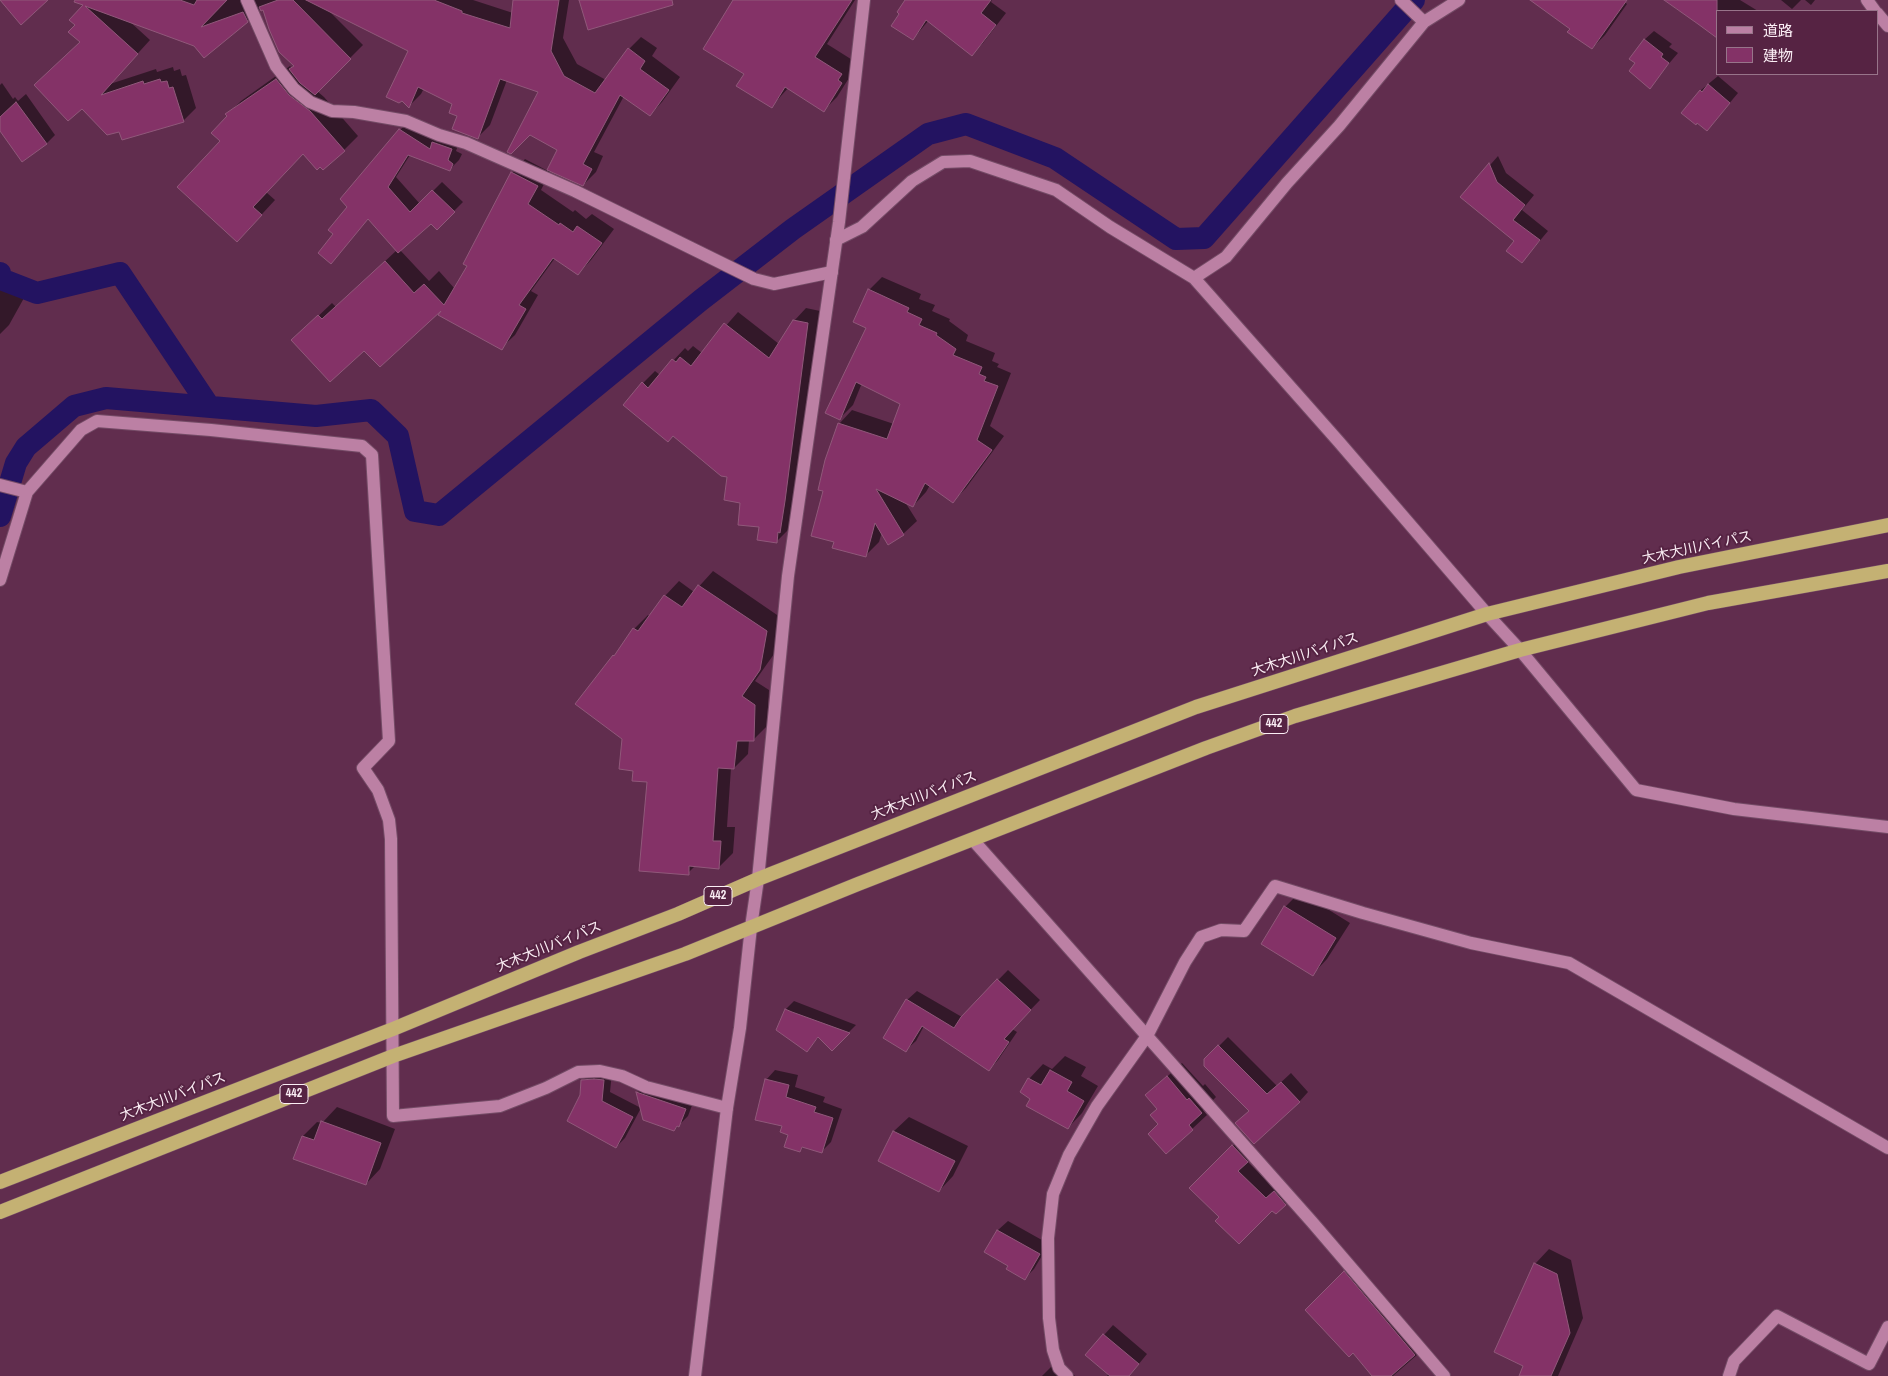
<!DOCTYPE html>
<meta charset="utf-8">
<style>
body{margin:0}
#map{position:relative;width:1888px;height:1376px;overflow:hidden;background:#612d4e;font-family:"Archivo Narrow","Noto Sans JP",sans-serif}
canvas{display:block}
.legend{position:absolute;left:1716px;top:10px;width:162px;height:65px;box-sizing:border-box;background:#562343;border:1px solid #98748a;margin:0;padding:6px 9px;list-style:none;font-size:15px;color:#fbeef5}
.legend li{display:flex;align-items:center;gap:10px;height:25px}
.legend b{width:25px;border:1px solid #98748a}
</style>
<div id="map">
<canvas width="1888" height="1376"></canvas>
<ul class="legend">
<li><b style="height:6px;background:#bc80a4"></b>道路</li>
<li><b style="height:14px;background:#843267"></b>建物</li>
</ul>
</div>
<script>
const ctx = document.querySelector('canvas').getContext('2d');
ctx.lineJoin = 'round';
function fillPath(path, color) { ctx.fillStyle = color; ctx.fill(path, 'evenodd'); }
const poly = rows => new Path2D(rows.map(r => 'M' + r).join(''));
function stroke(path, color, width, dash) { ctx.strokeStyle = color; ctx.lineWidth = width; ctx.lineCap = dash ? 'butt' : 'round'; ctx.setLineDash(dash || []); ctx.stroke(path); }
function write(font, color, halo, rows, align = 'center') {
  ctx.font = font + ' "Archivo Narrow","Noto Sans JP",sans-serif'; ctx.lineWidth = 4; ctx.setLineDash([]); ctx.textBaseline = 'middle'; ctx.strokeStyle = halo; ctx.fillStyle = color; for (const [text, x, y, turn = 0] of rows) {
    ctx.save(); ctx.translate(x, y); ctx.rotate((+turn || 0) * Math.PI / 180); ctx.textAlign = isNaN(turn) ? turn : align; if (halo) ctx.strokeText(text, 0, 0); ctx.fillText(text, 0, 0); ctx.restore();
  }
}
const shadow = poly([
 [89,0,473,0,513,13,515,0,569,0,563,38,577,64,606,80,629,49,641,37,657,48,652,56,680,77,662,102,650,115,624,96,594,152,603,156,596,172,583,185,551,170,541,190,573,212,575,210,586,219,592,214,614,229,591,260,578,274,555,258,531,291,538,295,515,335,501,348,445,306,364,349,293,340,332,303,336,307,397,250,368,218,331,262,335,234,349,207,400,130,409,121,460,140,456,151,462,154,459,160,449,170,410,155,396,177,420,204,442,182,463,202,437,228,431,222,400,250,429,281,439,271,455,289,468,266,512,173,525,159,548,171,558,150,540,91,507,80,490,125,478,137,459,115,454,103,424,88,421,94,409,106,410,50,329,11,363,45,317,91,324,97,358,136,344,150,303,153,266,192,275,200,251,226,222,141,228,116,227,115,241,101,290,66,292,68,295,65,264,7,261,8,247,21,195,45,128,20,150,40,110,84,156,69,157,72,173,67,174,71,180,69,182,76,186,75,196,108,183,121,120,130,108,134,76,25,71,20],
 [737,0,855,0,827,44,854,61,850,67,854,70,837,97,824,110,789,87,772,106,745,73],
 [906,0,992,0,991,2,1006,13,983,43,972,54,929,20,913,39],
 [1532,0,1622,0,1627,4,1605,35,1592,48,1572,28],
 [1665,0,1740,0,1758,11,1679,11],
 [1781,0,1801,0,1792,9],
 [1805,0,1815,0,1811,5],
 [1654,31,1672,44,1669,47,1678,53,1649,87,1636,63,1644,40],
 [1718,76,1738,93,1707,130,1682,113,1701,90],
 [2,83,13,99,15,97,18,101,26,94,55,135,46,144,0,129,0,85],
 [1498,156,1506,173,1534,195,1522,210,1548,231,1522,262,1516,241,1462,197],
 [882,277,921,294,919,299,935,305,932,311,950,319,949,321,968,335,966,341,995,353,992,361,999,364,997,367,1011,373,990,426,1004,436,966,488,953,501,930,485,926,492,913,506,905,502,917,521,903,534,882,532,879,542,866,555,835,541,825,490,839,424,852,410,894,424,902,403,862,383,853,405,840,418,868,327,869,290],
 [0,284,24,298,9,325,0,334],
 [806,308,820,311,789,529,777,541,760,526,728,476,643,383,655,371,660,375,685,348,688,351,693,346,702,353,738,312,779,344,794,321],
 [713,571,780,617,774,654,755,681,769,690,767,726,753,740,749,740,748,754,734,768,731,768,727,827,735,827,733,853,718,868,696,865,688,873,649,781,634,770,623,738,614,656,634,629,648,615,650,616,665,596,679,581,694,592],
 [1300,892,1350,923,1327,959,1313,974,1285,907],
 [1008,970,1040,1000,1012,1029,1017,1032,998,1060,989,1070,924,1026,916,1041,906,1050,907,1000,917,991,962,1017],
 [794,1001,856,1025,832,1049,819,1037,807,1050,778,1030,786,1009],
 [1228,1037,1277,1086,1291,1073,1308,1092,1299,1102,1250,1110,1205,1060],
 [1065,1056,1086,1067,1081,1076,1098,1086,1082,1113,1068,1128,1032,1099,1029,1079,1043,1064,1052,1069],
 [1182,1063,1203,1086,1205,1084,1216,1097,1203,1110,1207,1115,1192,1129,1160,1124,1158,1108,1147,1095],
 [775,1070,798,1075,795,1087,825,1097,823,1102,842,1109,831,1142,821,1152,804,1146,800,1151,784,1126,766,1080],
 [591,1072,612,1072,610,1092,641,1108,625,1138,616,1147,582,1096,582,1081],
 [647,1083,694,1100,688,1116,674,1130,644,1119,638,1092],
 [337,1107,395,1129,380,1169,366,1184,303,1136,317,1122,322,1123],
 [909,1117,968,1146,953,1176,939,1191,879,1161,894,1131],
 [1242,1137,1256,1152,1247,1161,1276,1190,1294,1195,1276,1213,1272,1209,1221,1217,1191,1188],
 [1008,1221,1049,1244,1034,1269,1025,1278,1010,1266,986,1252,998,1230],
 [1549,1249,1571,1260,1583,1318,1558,1376,1521,1376,1525,1366,1535,1264],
 [1354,1263,1426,1347,1393,1376,1374,1376,1353,1351,1306,1310],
 [1113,1325,1147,1354,1129,1376,1107,1376,1109,1373,1104,1335],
 [1058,1360,1075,1376,1042,1376]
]);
const canal = poly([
 [0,273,1,279,37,293,120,273,209,406],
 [0,516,16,463,26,447,74,406,106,398,316,416,371,410,398,436,415,511,439,515,701,300,793,229,928,134,966,124,1055,158,1176,239,1204,238,1414,0]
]);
const building = poly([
 [0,0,48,0,21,25,0,0],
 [75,0,180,0,194,5,197,0,227,0,201,27,243,12,248,22,204,58,194,46,85,6,138,54,101,95,143,81,144,84,160,79,161,82,167,81,169,88,173,87,184,122,122,140,119,132,107,135,82,109,68,121,34,85,80,42,68,32,75,25,69,20,83,5,74,2,75,0],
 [278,0,293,0,351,59,315,95,300,83,289,69,294,66,279,52,269,29,263,10,261,11,259,7,278,0],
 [306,0,434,0,462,11,462,13,510,28,513,0,559,0,551,51,564,76,595,93,628,48,645,61,640,69,669,90,650,116,620,95,583,164,592,169,583,186,547,170,557,150,530,135,511,154,507,152,538,92,500,79,478,139,452,129,457,116,449,113,452,104,418,87,409,108,402,101,399,103,386,97,408,51,306,0],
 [579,0,672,0,673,5,588,30,579,0],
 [733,0,852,0,815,57,842,74,838,80,842,83,824,112,785,87,772,108,736,86,744,74,703,49,733,0],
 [905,0,991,0,981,13,996,25,972,56,926,20,913,40,891,26,899,14,897,12,905,0],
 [1530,0,1627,0,1592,49,1567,32,1570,29,1530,0],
 [1664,0,1717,0,1717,38,1698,24,1664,0],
 [1644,39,1663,54,1661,57,1669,63,1650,89,1629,71,1635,63,1629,59,1644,39],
 [276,79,289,95,310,111,345,151,323,170,320,167,317,170,303,154,253,207,262,215,237,242,177,187,220,141,211,133,227,116,225,114,276,79],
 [1708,84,1730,103,1707,131,1697,123,1696,125,1681,113,1700,90,1702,92,1708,84],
 [16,102,47,144,22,162,0,131,0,117,16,102],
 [399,129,430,149,432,142,452,149,448,160,453,164,450,171,408,155,388,187,410,212,432,190,455,212,437,230,431,224,398,253,368,219,331,264,318,253,333,234,328,230,347,207,340,199,399,129],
 [1489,163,1497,182,1525,205,1513,220,1540,240,1522,263,1506,251,1514,241,1460,197,1489,163],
 [511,172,538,186,528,204,559,225,560,223,573,232,577,226,602,243,578,275,553,258,519,305,526,309,502,350,438,315,441,311,380,367,364,351,330,382,291,340,318,315,322,319,385,261,414,293,424,284,444,305,467,266,463,264,511,172],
 [868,289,909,308,907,312,922,319,919,325,937,333,936,335,956,349,953,355,982,367,979,374,986,377,984,381,998,386,977,440,992,450,953,503,925,483,913,507,876,489,904,535,888,545,875,523,866,557,832,548,834,542,811,536,823,491,818,490,825,460,838,423,887,439,900,404,856,382,840,420,825,413,866,328,853,322,868,289],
 [793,320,808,323,785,501,780,533,778,532,777,543,757,540,759,527,738,525,740,503,724,500,727,477,721,476,673,436,668,442,623,405,642,382,648,388,672,359,676,362,680,357,691,366,724,323,769,358,793,320],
 [698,585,767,631,760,670,742,696,755,705,754,741,737,741,734,769,718,768,713,841,721,841,719,869,689,866,689,875,639,871,647,782,632,781,633,771,619,769,622,739,575,704,613,655,614,656,633,628,638,631,664,595,682,607,698,585],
 [1284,906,1336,938,1313,976,1261,944,1284,906],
 [997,979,1031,1010,1004,1039,1009,1042,989,1071,922,1026,906,1052,883,1038,906,999,954,1028,961,1017,997,979],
 [785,1009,792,1012,850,1033,832,1051,818,1037,807,1052,776,1030,785,1009],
 [1218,1045,1267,1094,1281,1082,1300,1102,1254,1144,1235,1123,1249,1111,1204,1066,1204,1059,1218,1045],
 [1050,1070,1072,1082,1067,1091,1084,1101,1068,1129,1026,1106,1030,1099,1020,1092,1028,1078,1041,1085,1050,1070],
 [1167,1076,1187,1100,1189,1098,1202,1113,1189,1125,1193,1130,1166,1154,1148,1134,1158,1124,1150,1115,1157,1109,1145,1095,1167,1076],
 [594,1079,604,1080,602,1101,633,1117,616,1148,567,1121,580,1095,581,1080,594,1079],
 [765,1079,789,1085,786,1097,816,1107,814,1112,833,1118,822,1153,802,1147,800,1152,784,1147,788,1135,780,1132,782,1126,755,1120,765,1079],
 [636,1092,686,1109,679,1127,677,1126,674,1131,643,1120,636,1092],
 [321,1121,381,1143,366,1185,293,1159,302,1136,314,1140,321,1121],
 [893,1131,955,1161,939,1192,878,1161,893,1131],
 [1232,1145,1248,1162,1238,1171,1266,1198,1274,1191,1286,1205,1276,1214,1272,1211,1239,1244,1215,1221,1219,1217,1189,1188,1232,1145],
 [997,1230,1040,1254,1025,1280,1006,1269,1008,1266,984,1252,997,1230],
 [1534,1263,1557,1274,1570,1333,1551,1376,1519,1376,1523,1366,1494,1352,1534,1263],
 [1344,1271,1415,1355,1391,1376,1372,1376,1353,1353,1349,1357,1305,1310,1344,1271],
 [1103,1334,1139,1364,1129,1376,1110,1376,1085,1355,1103,1334]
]);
const minor = poly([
 [247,0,276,66,294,89,310,102,332,111,354,112,406,121,439,135,466,143,575,191,754,279,774,284,832,272],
 [1401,0,1424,22],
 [1867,0,1875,11],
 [1877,13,1888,26],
 [836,240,862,227,912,181,943,162,970,161,1056,190,1110,227,1194,278,1339,442,1487,614,1520,650,1636,790,1734,809,1888,827],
 [1194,278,1226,257,1287,183,1339,126,1424,22,1459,0],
 [0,485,27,492],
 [0,580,27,492,81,430,97,421,211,430,362,446,372,455,389,741,363,768,378,790,389,820,391,839,393,1116,500,1106,546,1088,578,1072,600,1071,622,1076,646,1087,727,1108],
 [973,840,1312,1222,1444,1376],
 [1067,1376,1059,1368,1053,1350,1049,1318,1048,1238,1053,1194,1069,1155,1097,1106,1147,1036,1185,962,1201,937,1221,930,1244,931,1275,886,1363,913,1471,943,1569,963,1888,1148],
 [1729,1376,1734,1361,1777,1316,1869,1364,1888,1327]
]);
const tertiary = poly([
 [695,1376,727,1108,740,1028,751,927,758,879,788,576,839,222,864,0]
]);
const trunk = poly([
 [0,1182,393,1029,579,952,678,914,758,879,1196,707,1487,614,1679,567,1888,525],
 [0,1212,393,1056,685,954,858,884,1206,748,1295,716,1520,650,1708,603,1888,571]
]);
const shields = [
 [1274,724,28],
 [718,896,28],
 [294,1094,28]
];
const shieldNames = [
 ["442",1274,724],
 ["442",718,896],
 ["442",294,1094]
];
const streetNames = [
 ["大木大川バイパス",1697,548,-12],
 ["大木大川バイパス",1305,655,-18],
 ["大木大川バイパス",924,796,-21],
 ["大木大川バイパス",549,947,-22],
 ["大木大川バイパス",173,1097,-21]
];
fillPath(shadow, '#0007');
stroke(canal, '#231361', 22);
fillPath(building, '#843267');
stroke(building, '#90587a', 1);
stroke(minor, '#744b66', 14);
stroke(tertiary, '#744b66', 14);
stroke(trunk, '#744b66', 15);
stroke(minor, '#bc80a4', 12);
stroke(tertiary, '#bc80a4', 12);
stroke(trunk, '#c4b173', 14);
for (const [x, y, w] of shields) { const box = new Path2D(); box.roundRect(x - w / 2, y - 9.5, w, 19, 4); ctx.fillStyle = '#562343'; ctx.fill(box); stroke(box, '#fbeef5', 1); }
write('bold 12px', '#fbeef5', null, shieldNames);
write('14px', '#fbeef5', '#562343', streetNames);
</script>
